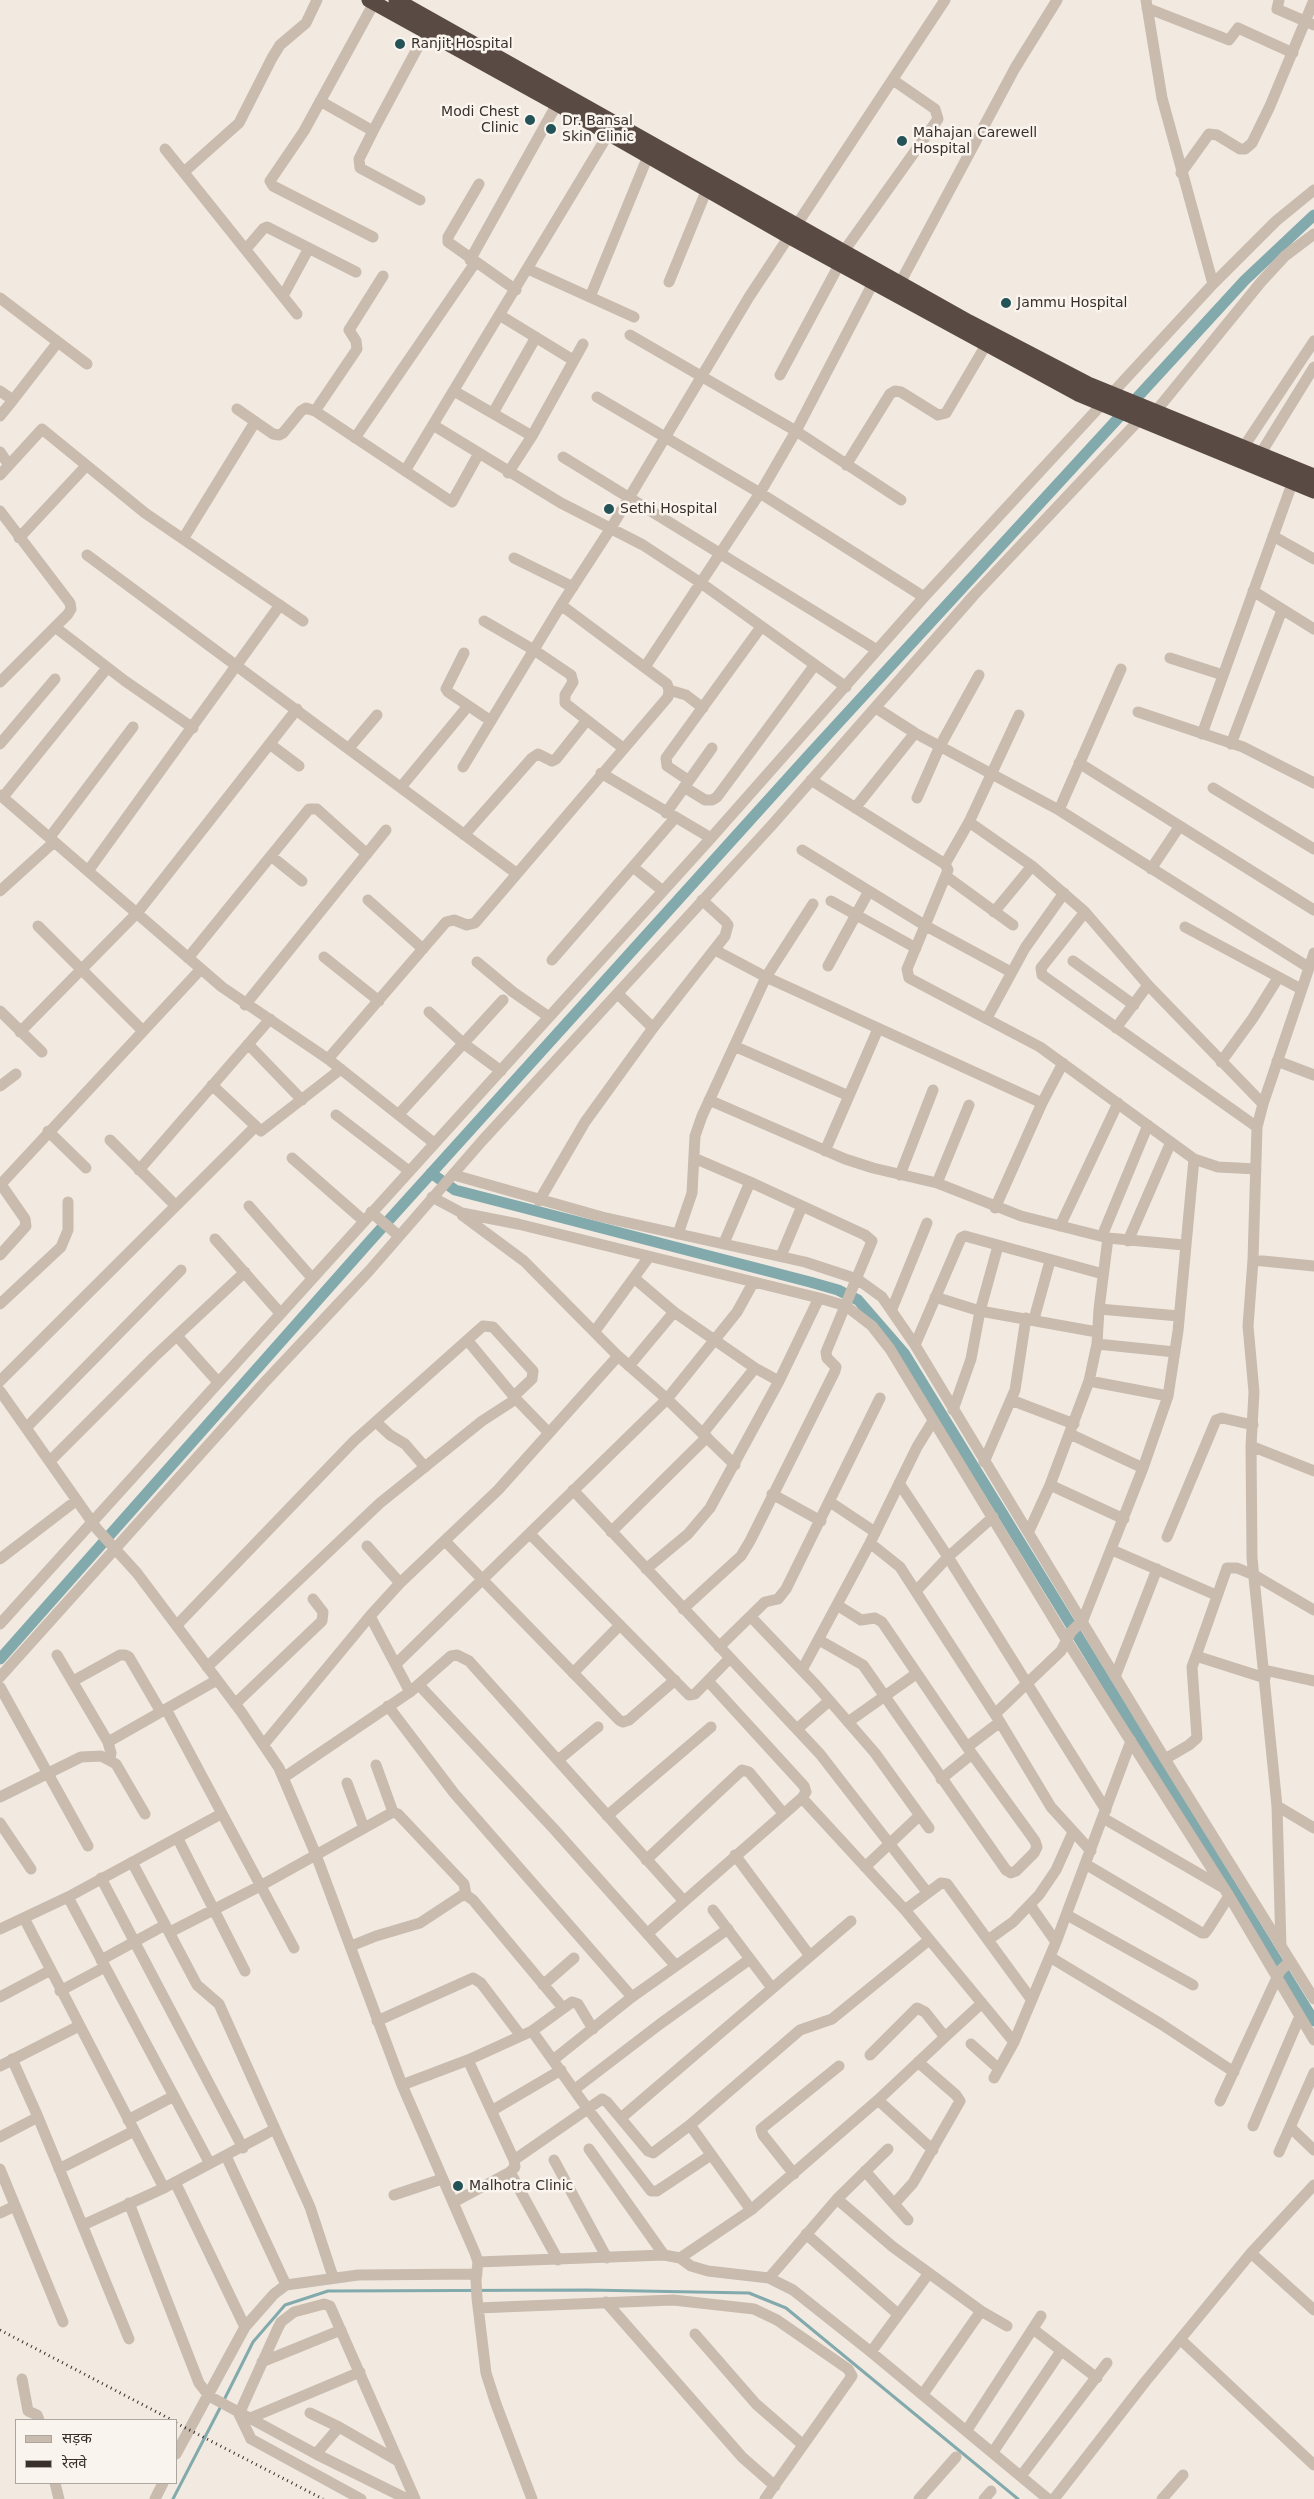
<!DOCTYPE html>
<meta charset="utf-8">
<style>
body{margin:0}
#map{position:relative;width:1314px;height:2499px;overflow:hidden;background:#f2eae1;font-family:"DejaVu Sans","Noto Sans Devanagari",sans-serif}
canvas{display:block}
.legend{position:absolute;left:15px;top:2419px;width:162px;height:65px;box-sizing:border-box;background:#f9f4ee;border:1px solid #aca6a0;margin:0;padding:6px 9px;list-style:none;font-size:15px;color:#39302c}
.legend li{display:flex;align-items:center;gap:10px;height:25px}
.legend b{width:25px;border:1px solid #aca6a0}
</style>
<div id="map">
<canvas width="1314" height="2499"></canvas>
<ul class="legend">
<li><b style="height:6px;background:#c9bbae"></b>सड़क</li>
<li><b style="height:6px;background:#39302c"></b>रेलवे</li>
</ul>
</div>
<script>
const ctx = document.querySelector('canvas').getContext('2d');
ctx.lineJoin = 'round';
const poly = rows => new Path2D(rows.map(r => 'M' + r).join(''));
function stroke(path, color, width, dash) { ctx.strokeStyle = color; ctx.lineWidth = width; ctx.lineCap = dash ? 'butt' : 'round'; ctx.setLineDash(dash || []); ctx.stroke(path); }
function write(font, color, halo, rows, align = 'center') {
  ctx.font = font + ' "DejaVu Sans",sans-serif'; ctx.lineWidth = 5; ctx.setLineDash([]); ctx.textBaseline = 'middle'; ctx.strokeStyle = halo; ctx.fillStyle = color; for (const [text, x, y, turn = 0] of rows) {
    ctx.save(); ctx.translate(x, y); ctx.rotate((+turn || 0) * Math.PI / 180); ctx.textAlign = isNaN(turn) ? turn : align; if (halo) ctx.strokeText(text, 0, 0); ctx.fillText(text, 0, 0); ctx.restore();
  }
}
const stream = poly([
 [224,2400,253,2342,285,2305,328,2291,588,2290,749,2293,786,2308,1018,2499],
 [173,2499,221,2406]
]);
const canal = poly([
 [431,1173,455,1190,810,1282,838,1290,858,1300,904,1353,1314,2021],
 [0,1659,370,1241,808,756,1245,280,1314,215]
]);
const minor = poly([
 [1146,0,1162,98,1213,284],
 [1279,0,1277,9,1314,25],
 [1147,8,1229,40,1238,28,1293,53],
 [320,101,373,131,426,32],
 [373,131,359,159,360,168,420,200],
 [165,149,297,314],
 [184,172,239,123,272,58,280,45,306,23,317,0],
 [1181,173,1209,134,1217,135,1240,149,1245,149,1252,143,1270,106,1314,0],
 [479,184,448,237,448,242,516,290],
 [373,237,273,186,270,181,304,131,374,3],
 [246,249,263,229,267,227,356,272],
 [844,251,938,119,935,109,893,80],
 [470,260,557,104],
 [528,269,634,317],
 [669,282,707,189],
 [900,283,1015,68,1057,0],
 [283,296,309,248],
 [590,297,648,156],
 [0,298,87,364],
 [501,316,573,360],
 [630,335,796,431,901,500],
 [780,375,840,263],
 [0,391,13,400,58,342],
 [454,391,532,436],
 [597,397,760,493,924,597],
 [237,409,273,434,279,435,283,433,301,411,306,408,315,411,452,502,478,455],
 [315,411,357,349,356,341,349,330,383,276],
 [1156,411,1261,282,1285,256,1314,234],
 [493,413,536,337],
 [0,416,13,400],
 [433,425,561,503,643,545,701,583,846,687],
 [355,438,475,263],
 [0,452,9,465],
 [1239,454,1314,341],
 [563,457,877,650],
 [1256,461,1314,367],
 [846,465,890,394,895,391,901,392,938,415,946,413,986,345],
 [405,471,612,128],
 [508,473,532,436,583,344],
 [0,475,42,429,145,513,303,621],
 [0,511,70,603,71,609,68,614,0,682],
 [1273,536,1314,559],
 [19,538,86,466],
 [183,539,255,422],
 [87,555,516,873],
 [514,558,573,587],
 [1253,591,1314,629],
 [484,621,534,650,571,675,573,682,565,695,565,703,623,748],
 [55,627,125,681,193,728],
 [464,653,446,689,448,692,491,721],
 [1170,658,1223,675],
 [645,667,760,493,796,431,873,283],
 [669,690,686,695,703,708],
 [876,708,915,733,1059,810,1308,967],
 [1138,712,1243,747,1314,783],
 [1202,734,1293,481],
 [0,744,55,679],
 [1231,744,1282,610],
 [271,745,299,766],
 [349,748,377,715],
 [1079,763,1314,910],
 [463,767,561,605,611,528,749,297,945,0],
 [601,773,711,838],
 [688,780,667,766,666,758,761,627],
 [811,780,945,864,948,870,907,969,909,978,1040,1047,1194,1159,1218,1167,1256,1169],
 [401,787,468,706],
 [684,787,705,800,712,800,717,797,814,666],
 [1213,788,1314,849],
 [0,795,222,987,328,1059,434,1143],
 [3,797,107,668],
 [917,798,940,746,979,675],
 [855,808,915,733],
 [1059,810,1121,669],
 [666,813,712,748],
 [969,822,1032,866,1085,912,1148,985,1263,1104],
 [464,835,532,758,538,754,552,761,556,759,587,720],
 [50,837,133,727],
 [802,850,926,926,1011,972],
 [271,856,302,881],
 [945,864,969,822,1019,715],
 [633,867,663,891],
 [1151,869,1179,827],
 [88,871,280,605],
 [947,877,1013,925],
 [0,891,54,842],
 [368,900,423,949],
 [831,901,916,948],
 [994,912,1032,866],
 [1085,912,1041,968,1042,975,1257,1127],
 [38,926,142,1030],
 [1185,927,1301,989],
 [715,950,766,977,1042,1103],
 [324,957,379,1001],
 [188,958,309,809,317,809,367,854],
 [552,960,675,818],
 [1073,961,1134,1005],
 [477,962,513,992,549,1017],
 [828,966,869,891],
 [618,994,653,1028],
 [245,1005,386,830],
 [0,1011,42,1052],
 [429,1012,463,1043,501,1071],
 [987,1018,1025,948,1064,893],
 [1116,1028,1148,985],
 [20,1032,137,913,297,709],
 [248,1044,302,1100],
 [734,1046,849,1096],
 [328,1059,446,922,454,920,467,925,475,923,668,697,669,690,667,684,561,605],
 [1277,1061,1314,1075],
 [1221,1062,1253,1018,1278,978],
 [212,1085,261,1131,341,1069],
 [0,1086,16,1074],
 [709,1100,845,1159,873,1168,937,1183,1021,1216,1108,1238,1184,1245],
 [399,1114,503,1000],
 [336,1115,409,1171],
 [48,1131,86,1168],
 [110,1140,175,1205],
 [825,1151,878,1029],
 [292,1158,364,1221],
 [694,1158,750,1182,724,1243],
 [139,1170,270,1019],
 [454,1175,602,1217,805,1262,857,1279,882,1297,915,1345,1165,1759,1314,1999],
 [900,1175,933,1090],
 [0,1183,25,1219,26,1226,0,1255],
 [937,1183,969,1105],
 [1,1184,200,970],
 [432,1197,462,1213,518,1224,819,1298,846,1306,872,1326,890,1349,1067,1641,1229,1896,1314,2040],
 [539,1201,585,1122,653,1028,725,936,728,925,725,921,702,900],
 [249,1206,312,1278],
 [995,1208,1042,1103,1063,1063],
 [371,1212,399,1236],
 [462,1215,524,1261,618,1356,667,1399,735,1465],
 [1060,1226,1118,1103],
 [678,1234,692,1193,695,1136,702,1116,766,977,813,904],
 [1102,1236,1148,1125],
 [215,1239,280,1313],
 [1128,1241,1171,1142],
 [781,1256,802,1206],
 [1253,1260,1314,1266],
 [634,1278,674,1312,755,1368,779,1381],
 [935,1297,980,1311,1097,1332],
 [0,1304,61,1247,68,1230,68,1202],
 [892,1309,927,1223],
 [1099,1309,1179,1316],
 [1034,1319,1050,1261],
 [595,1331,649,1257],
 [177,1336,218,1382],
 [468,1341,516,1399,548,1432],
 [1097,1344,1175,1352],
 [915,1345,961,1238,965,1236,1103,1274],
 [629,1366,674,1312],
 [0,1381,255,1127],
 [1089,1381,1168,1396],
 [0,1391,97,1529,137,1573,242,1713,279,1768,316,1855,402,2085,475,2253,478,2262,476,2280,477,2298,486,2373,496,2404,532,2499],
 [1011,1400,1074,1424],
 [953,1410,971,1359,980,1311,998,1246],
 [376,1422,390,1435,405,1444,425,1467],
 [27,1427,181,1270],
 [703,1433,755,1368],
 [1070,1434,1143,1468],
 [1251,1446,1314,1471],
 [50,1461,154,1357,245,1272],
 [984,1462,1015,1390,1026,1318],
 [899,1483,948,1557,1106,1810],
 [1050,1485,1124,1519],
 [573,1490,820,1754,927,1892],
 [772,1494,821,1521],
 [830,1502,875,1532],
 [1029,1531,1050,1485,1089,1381,1097,1344,1099,1309,1108,1238],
 [611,1532,707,1437],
 [530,1534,689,1695,695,1694,729,1659],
 [1167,1537,1216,1420,1222,1418,1253,1425],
 [445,1541,619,1720,623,1722,629,1720,675,1680],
 [870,1543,900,1567,1000,1722,1051,1807,1091,1851],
 [367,1546,400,1583],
 [1112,1550,1216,1595],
 [0,1559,77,1500],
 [646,1569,688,1534,710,1508,779,1381,819,1298],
 [916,1591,948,1557,993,1517],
 [683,1609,741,1556,750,1541,835,1371,836,1367,827,1358,826,1352,872,1241,865,1235,750,1182],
 [370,1616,410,1692],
 [751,1617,816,1685,875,1753,929,1828],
 [0,1624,711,838,924,597,1213,284,1276,221,1314,190],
 [177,1625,354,1441,483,1326,493,1327,533,1371,532,1379,514,1396],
 [819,1640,863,1665,1006,1870,1011,1873,1016,1871,1034,1853,1037,1847,1035,1841,967,1747,882,1622,875,1618,861,1620,837,1605],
 [719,1647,765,1602,778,1599,786,1589,880,1398],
 [57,1655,108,1742,111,1753,110,1759],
 [1196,1656,1227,1568,1237,1568,1254,1575,1314,1610],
 [396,1664,667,1399,737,1312,753,1283],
 [207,1667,380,1503,482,1421,516,1399],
 [802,1670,870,1543,917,1447,933,1421],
 [1264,1670,1314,1681],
 [573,1673,620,1625],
 [0,1677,263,1384,369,1271,482,1141,772,825,974,595,1140,419],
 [1115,1677,1157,1569],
 [73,1681,120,1655,125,1655,129,1657,161,1712],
 [419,1685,554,1829,676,1966],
 [0,1687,88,1846],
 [235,1704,322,1621,323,1612,313,1599],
 [388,1706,454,1793,632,1997],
 [166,1709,294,1948],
 [995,1714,1061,1651,1071,1632,1083,1620,1143,1468,1168,1396,1178,1331,1194,1159],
 [848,1722,916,1674],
 [797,1729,829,1701],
 [108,1742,217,1680],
 [264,1744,370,1616,400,1583,498,1490,618,1356],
 [967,1747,1000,1722],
 [1165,1759,1189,1745,1197,1738,1192,1667,1196,1656,1265,1678],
 [558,1760,598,1727],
 [376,1765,393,1812],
 [283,1778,410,1692,451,1656,457,1655,469,1661,683,1900],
 [941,1779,972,1754],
 [347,1783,364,1828],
 [0,1797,81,1757,101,1756,116,1764,145,1814],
 [802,1798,905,1910,1014,2042],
 [1277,1806,1314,1828],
 [607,1816,711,1727],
 [1103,1818,1222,1887],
 [0,1823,31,1869],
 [178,1839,245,1971],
 [735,1855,810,1956],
 [646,1860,742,1770,749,1772,783,1813],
 [132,1862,197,1985,219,2004,310,2207,333,2277],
 [1087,1865,1202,1933,1205,1933,1208,1929,1229,1896],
 [865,1867,919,1816],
 [101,1878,243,2148],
 [68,1897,209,2162],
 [1030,1905,1056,1942],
 [713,1910,772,1988],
 [905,1910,941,1883,947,1884,1031,1999],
 [1067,1915,1193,1985],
 [24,1918,164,2188],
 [0,1929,68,1897,221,1814],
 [170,1932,262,1885,393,1812,398,1814,464,1884,466,1895],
 [648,1933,802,1798,806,1792,804,1786,708,1681],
 [988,1940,1013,1922,1039,1895,1056,1870,1073,1832],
 [351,1946,376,1936,420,1923,461,1896,466,1895,473,1900,563,2008],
 [1281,1947,1277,1806,1252,1558,1251,1446,1254,1392,1248,1326,1253,1260,1257,1127,1263,1104,1314,953],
 [1050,1957,1161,2024,1234,2072],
 [101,1960,165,1925],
 [543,1985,574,1958],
 [60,1991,105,1967],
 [0,1997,49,1971],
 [377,2021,473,1978,481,1983,521,2036],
 [532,2031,587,2108,651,2191,657,2191,711,2155],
 [945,2037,982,2003],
 [971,2044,999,2069],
 [12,2059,38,2117,129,2339],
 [468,2060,514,2160],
 [553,2060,632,1997,728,1929],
 [0,2066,79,2026],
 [994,2078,1014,2042,1056,1942,1131,1741],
 [402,2085,468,2060,532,2031,572,2002,578,2004,593,2029],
 [575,2089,660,2024,750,1959],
 [878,2100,933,2150],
 [1220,2101,1280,1971,1289,1962],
 [493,2110,561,2070],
 [621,2118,851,1921],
 [128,2120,174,2096],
 [690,2125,751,2210],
 [1253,2126,1300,2016],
 [1290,2127,1314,2150],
 [0,2137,38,2117],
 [589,2149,664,2255],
 [1279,2152,1314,2073],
 [226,2156,286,2285],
 [554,2160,607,2258],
 [0,2169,63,2322],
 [59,2169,134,2131],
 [865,2171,908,2220],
 [510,2172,558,2260],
 [794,2174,763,2135,761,2129,839,2066],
 [175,2182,245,2327],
 [394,2195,442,2179],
 [837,2199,893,2247,981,2311,1007,2326],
 [454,2202,510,2172,515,2167,514,2160,602,2099,607,2102,648,2151,653,2153,690,2125,800,2030,832,2019,929,1940],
 [129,2203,199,2383,209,2396,316,2454,407,2499],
 [894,2204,913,2183,960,2101,956,2095,918,2062],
 [0,2213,15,2206],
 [83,2225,164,2188,275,2129],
 [806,2234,898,2314],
 [1251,2253,1314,2310],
 [680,2258,751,2210,878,2100,945,2037,925,2012,917,2008,870,2055],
 [478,2262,664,2255,680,2258,691,2266,708,2271,769,2278,793,2290,871,2352,1048,2499],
 [769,2278,837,2199,888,2149],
 [606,2302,742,2457,775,2486],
 [478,2308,673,2300,754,2309,777,2320,848,2369,852,2376,765,2499],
 [1033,2329,1097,2378],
 [695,2334,756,2404,802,2444],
 [1180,2339,1314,2465],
 [871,2352,929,2273],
 [262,2362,341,2330],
 [22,2379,28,2411,37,2415,39,2420],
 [923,2394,981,2311],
 [310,2413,339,2427,398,2461],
 [248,2419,360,2372],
 [967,2430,1041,2316],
 [993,2452,1061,2351],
 [176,2454,245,2327,274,2294,286,2285,358,2275,477,2274],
 [316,2454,339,2427],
 [1021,2476,1107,2363],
 [55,2483,59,2499],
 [155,2499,163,2483],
 [361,2499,251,2439,239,2414,277,2330,281,2322,294,2312,324,2304,330,2306,415,2499],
 [919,2499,956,2457],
 [984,2499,991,2491],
 [1054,2499,1145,2382,1251,2253,1314,2185],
 [1162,2499,1183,2475]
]);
const highway = poly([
 [369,0,557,104,788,236,1078,394,1314,491],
 [396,0,969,322,1088,384,1314,476]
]);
const rail = poly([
 [0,2330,172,2420],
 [176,2423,323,2499]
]);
const markers = [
 [400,44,6,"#245357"],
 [530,120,6,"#245357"],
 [551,129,6,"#245357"],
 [902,141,6,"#245357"],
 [1006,303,6,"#245357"],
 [609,509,6,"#245357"],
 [458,2186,6,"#245357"]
];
const poiNames = [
 ["Ranjit Hospital",411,44],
 ["Modi Chest",519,112,"right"],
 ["Clinic",519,128,"right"],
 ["Dr. Bansal",562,121],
 ["Skin Clinic",562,137],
 ["Mahajan Carewell",913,133],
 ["Hospital",913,149],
 ["Jammu Hospital",1017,303],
 ["Sethi Hospital",620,509],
 ["Malhotra Clinic",469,2186]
];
stroke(stream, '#82aaad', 3);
stroke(canal, '#82aaad', 11);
stroke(minor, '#c9bbae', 11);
stroke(highway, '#594b44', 15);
stroke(rail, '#39302c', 3, [1, 4]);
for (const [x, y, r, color] of markers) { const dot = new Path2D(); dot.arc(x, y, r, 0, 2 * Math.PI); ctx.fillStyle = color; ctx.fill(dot); stroke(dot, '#f9f4ee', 2); }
write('14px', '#39302c', '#f9f4ee', poiNames, 'left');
</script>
